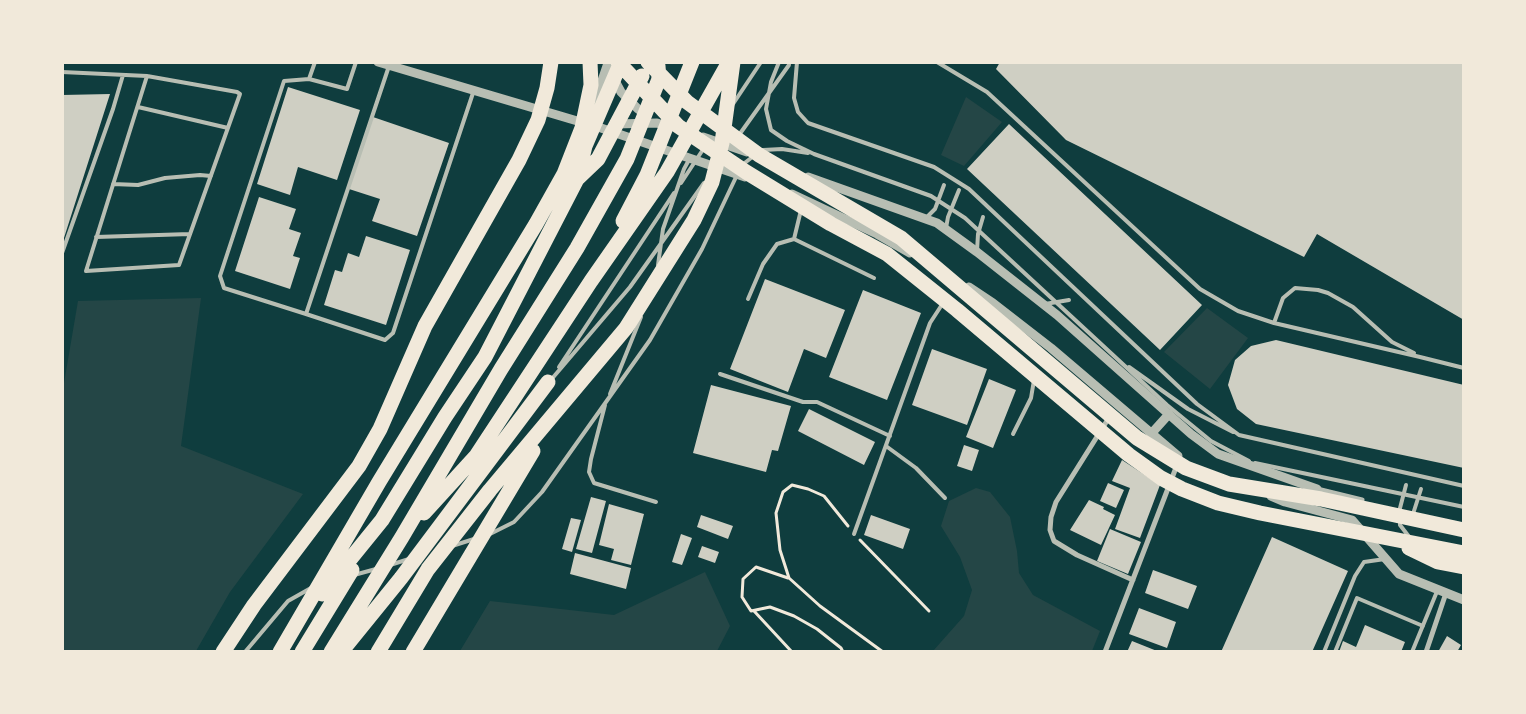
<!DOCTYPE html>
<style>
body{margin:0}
#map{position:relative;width:1526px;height:714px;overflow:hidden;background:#0f3d3e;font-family:"Fira Sans Condensed",sans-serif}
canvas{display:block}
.frame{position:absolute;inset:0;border:64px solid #f1e9da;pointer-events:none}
</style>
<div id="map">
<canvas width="1526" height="714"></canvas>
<div class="frame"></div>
</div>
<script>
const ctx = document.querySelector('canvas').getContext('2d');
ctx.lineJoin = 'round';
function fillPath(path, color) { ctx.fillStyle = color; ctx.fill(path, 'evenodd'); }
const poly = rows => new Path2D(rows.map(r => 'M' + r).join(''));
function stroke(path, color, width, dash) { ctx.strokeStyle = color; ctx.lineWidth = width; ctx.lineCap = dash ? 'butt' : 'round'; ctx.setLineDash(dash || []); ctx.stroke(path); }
const green = poly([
 [966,97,1002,122,964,166,941,155],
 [201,298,181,446,303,494,230,592,196,651,63,651,63,389,78,301],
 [1207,308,1248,338,1210,389,1164,352],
 [976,488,990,492,1010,517,1017,551,1019,573,1033,595,1100,631,1092,651,933,651,964,616,972,590,960,557,941,526,949,501],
 [705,572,730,626,717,651,460,651,490,601,614,615]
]);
const building = poly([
 [1000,62,1464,62,1464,320,1317,234,1304,257,1066,140,996,69],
 [288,87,360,110,337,180,298,167,290,195,257,184],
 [110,94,63,241,62,241,62,95],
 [373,117,449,143,417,236,372,221,380,199,349,189],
 [1009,124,1202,305,1160,350,967,169],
 [259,197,296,209,289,229,301,233,293,256,300,258,290,289,235,271],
 [366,236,410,250,386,325,324,305,335,270,342,272,348,253,359,257],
 [765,279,845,310,826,358,804,349,788,392,730,369],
 [863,290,921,313,887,400,829,377],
 [1276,340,1464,385,1464,468,1256,424,1237,409,1228,385,1235,360,1251,346],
 [932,349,987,369,967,425,912,405],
 [989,379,1016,390,993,448,966,437],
 [711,385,791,406,778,451,772,450,766,472,693,453],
 [809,409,875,442,864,465,798,431],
 [964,445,979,450,972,471,957,466],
 [1122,460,1160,485,1140,538,1115,529,1130,488,1112,481],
 [1108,483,1124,490,1116,508,1100,501],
 [591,497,606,501,592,553,576,549],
 [1089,500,1104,507,1103,509,1115,515,1101,545,1070,530],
 [609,504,644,514,631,565,611,560,614,549,599,545],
 [701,515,733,526,728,539,697,527],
 [871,515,910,529,903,549,864,535],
 [571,518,581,520,572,552,562,549],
 [1110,529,1141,542,1128,574,1097,561],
 [681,534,692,538,682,565,672,562],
 [1272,537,1348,571,1312,652,1221,652],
 [702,546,719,552,715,563,698,557],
 [575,553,631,568,626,589,570,574],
 [1153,570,1197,586,1188,609,1145,593],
 [1139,608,1176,622,1167,648,1129,634],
 [1365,625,1405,642,1401,652,1339,652,1343,641,1356,647],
 [1447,636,1461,645,1457,652,1438,652],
 [1132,641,1157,651,1157,652,1127,652]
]);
const path = poly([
 [848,526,824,496,808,489,792,485,783,492,776,513,780,550,789,578,820,606,883,652],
 [860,540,929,611],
 [788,578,756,567,743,579,742,597,751,611,770,607,794,616,817,629,841,648,843,652],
 [754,611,792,652]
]);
const service = poly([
 [779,62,771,82,766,109,771,130,787,141,814,154,931,196,965,218,1167,405,1211,441,1249,461],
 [797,62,794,98,798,112,808,123,934,167,969,189,1197,404,1239,435,1464,486],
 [937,62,987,92,1200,289,1238,311,1274,323,1420,357,1464,368],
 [389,66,306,314,385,340,393,333,474,90],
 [62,72,147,76,237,92,240,94,179,265,86,271,147,76],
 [309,79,315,62],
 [733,104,761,62],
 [138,107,228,128],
 [739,135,789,65],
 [760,151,763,150,782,149,808,153],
 [742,165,755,155],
 [681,183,704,148],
 [113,184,138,185,165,178,200,175,211,176],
 [926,218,935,209,944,185],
 [946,228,948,217,959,190],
 [96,237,190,234],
 [794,239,801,210],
 [977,251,978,234,983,217],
 [62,253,113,109,123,75],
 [658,265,663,229,684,169,690,158],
 [748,299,763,264,777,244,794,239,874,278],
 [1045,304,1069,300],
 [306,314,224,288,220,276,284,81,309,79,347,89,356,62],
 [1274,323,1283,298,1295,288,1318,290,1328,293,1353,307,1392,342,1414,353],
 [559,367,674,193],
 [1129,367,1188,409,1233,432],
 [720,374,803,402,817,402,890,436],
 [550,381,630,287,704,183],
 [610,394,641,317],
 [605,405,591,459,589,472,594,483,656,502],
 [1013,434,1031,398,1034,380],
 [886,446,916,468,945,498],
 [1255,463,1464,507],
 [1399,512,1406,485],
 [1413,514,1421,489],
 [1400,521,1400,525,1410,538],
 [490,534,514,522,542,492,650,340,702,249,737,175],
 [854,534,930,323,943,303],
 [452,546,474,539],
 [390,565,409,559],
 [354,575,376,569],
 [245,652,288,601,311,588],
 [1324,652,1355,576,1364,562,1385,559],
 [1335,652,1357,598,1423,626],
 [1412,652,1438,589]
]);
const minor = poly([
 [1110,416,1056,502,1051,517,1050,530,1054,541,1077,555,1133,580],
 [1317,489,1362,500],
 [1105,652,1177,465],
 [1426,652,1446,593]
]);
const tertiary = poly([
 [378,62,601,128,745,177],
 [607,66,621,92,638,109,647,116],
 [593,107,608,63],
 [615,124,657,123,669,127],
 [703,137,747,152],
 [808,177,937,223,977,252,1057,315,1191,434,1218,454,1317,489],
 [792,194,877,234,910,253],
 [969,287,993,303,1051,348,1178,456],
 [1151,434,1169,414],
 [1271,496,1285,502,1352,520,1399,574,1464,600]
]);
const motorway = poly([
 [618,62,678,126,746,172,831,224,887,254,957,310,1129,455,1161,478,1182,489,1218,503,1260,513,1464,553],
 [648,62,687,102,759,155,901,238,1137,438,1186,468,1229,484,1321,499,1464,530],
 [577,179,598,159,642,76],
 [623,221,647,175,692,62],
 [424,513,476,456,591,281,667,172,729,62],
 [1409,548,1438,562,1464,567],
 [322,594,382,520,445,417,485,357,577,179,585,146,621,62],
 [223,652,254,605,359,466,380,429,425,326,519,160,538,120,547,88,551,62],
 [280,652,379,482,536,224,564,174,582,128,591,85,590,62],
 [302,652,352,570],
 [331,652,402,537,501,369,577,248,627,159,659,79,658,66],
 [341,652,401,578,548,382],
 [378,652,428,569,490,490,626,328,694,220,712,182,722,143,733,62],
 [413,652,533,451]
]);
fillPath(green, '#244646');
fillPath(building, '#cfcfc3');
stroke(path, '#f1e9da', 3);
stroke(service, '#b8beb3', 4);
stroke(minor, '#b8beb3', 5);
stroke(tertiary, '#b8beb3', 9);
stroke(motorway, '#f1e9da', 15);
</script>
